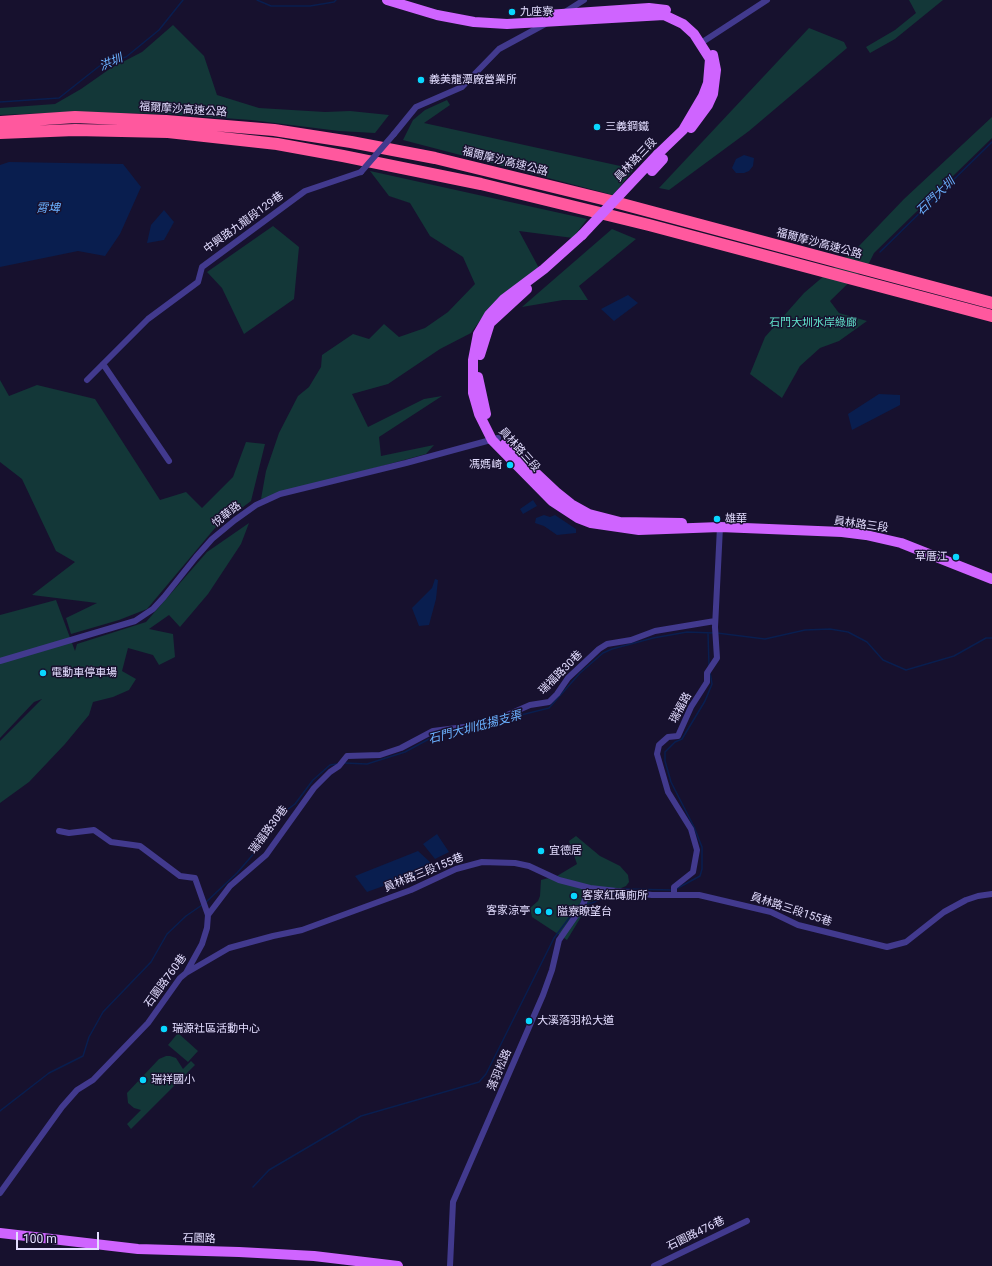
<!DOCTYPE html>
<meta charset="utf-8">
<style>
body{margin:0}
#map{position:relative;width:992px;height:1266px;overflow:hidden;background:#17112e;font-family:Roboto,sans-serif}
canvas{display:block}
.scale{position:absolute;left:16px;top:1232px;width:83px;height:18px;box-sizing:border-box;border:2px solid #e3ddff;border-top:0;padding-left:5px;font-size:12px;line-height:14px;white-space:nowrap;color:#e3ddff;-webkit-text-stroke:3px #17112e;paint-order:stroke}
</style>
<div id="map">
<canvas width="992" height="1266"></canvas>
<div class="scale">100 m</div>
</div>
<script>
const ctx = document.querySelector('canvas').getContext('2d');
ctx.lineJoin = 'round';
function fillPath(path, color) { ctx.fillStyle = color; ctx.fill(path, 'evenodd'); }
const poly = rows => new Path2D(rows.map(r => 'M' + r).join(''));
function stroke(path, color, width, dash) { ctx.strokeStyle = color; ctx.lineWidth = width; ctx.lineCap = dash ? 'butt' : 'round'; ctx.setLineDash(dash || []); ctx.stroke(path); }
function write(font, color, halo, rows, align = 'center') {
  ctx.font = font + ' Roboto,"Noto Sans TC",sans-serif'; ctx.lineWidth = 3; ctx.setLineDash([]); ctx.textBaseline = 'middle'; ctx.strokeStyle = halo; ctx.fillStyle = color; for (const [text, x, y, turn = 0] of rows) {
    ctx.save(); ctx.translate(x, y); ctx.rotate((+turn || 0) * Math.PI / 180); ctx.textAlign = isNaN(turn) ? turn : align; if (halo) ctx.strokeText(text, 0, 0); ctx.fillText(text, 0, 0); ctx.restore();
  }
}
const green = poly([
 [909,0,943,0,895,39,870,53,866,47,895,30,916,13],
 [173,25,204,56,217,95,259,108,325,112,350,111,389,115,375,133,339,131,251,120,168,114,70,112,0,115,0,108,55,104,81,89,111,68,142,52],
 [809,28,844,42,847,48,749,131,669,190,659,188],
 [447,100,450,105,424,123,634,169,613,195,403,140,413,120,425,110],
 [992,117,992,138,874,253,869,263,830,301,839,313,867,321,839,341,820,348,800,366,782,398,750,374,765,337,804,293,859,246,904,199],
 [370,171,587,219,573,238,519,231,540,270,481,319,471,333,440,349,388,384,352,394,368,427,424,399,442,396,379,437,381,456,434,445,426,454,261,499,266,471,279,433,298,396,309,387,321,367,322,355,353,334,369,339,384,324,399,337,425,328,448,312,475,284,463,257,430,236,410,203,389,196],
 [273,226,299,247,294,299,244,334,222,288,207,272],
 [612,229,636,239,579,286,588,300,563,300,522,307],
 [0,380,9,396,37,385,95,399,160,500,186,492,202,508,233,477,246,442,265,444,251,501,215,528,147,609,119,620,71,634,66,618,97,603,32,595,75,562,56,551,22,479,0,462],
 [249,523,241,544,208,594,180,627,169,615,149,629,173,634,175,657,159,665,153,655,128,648,122,671,136,679,129,690,113,697,93,702,89,715,65,744,29,782,0,803,0,741,42,699,34,702,0,738,0,615,56,600,75,651,77,644,146,622,207,552],
 [576,836,600,856,620,866,628,875,629,882,626,886,590,902,567,940,532,917,530,908,538,901,540,896,541,880,557,876,577,864,569,841],
 [178,1033,198,1051,188,1062,168,1045],
 [166,1056,170,1056,176,1058,183,1069,191,1061,195,1065,131,1129,127,1124,141,1110,134,1108,128,1103,127,1093,159,1059]
]);
const water = poly([
 [744,155,754,158,753,166,749,171,744,173,736,173,732,168,736,159],
 [9,162,123,164,141,187,120,234,105,256,78,251,0,267,0,165],
 [164,210,174,222,164,240,147,243,151,225],
 [628,295,638,303,614,321,601,309],
 [879,394,900,395,900,405,852,430,848,414],
 [533,500,537,506,523,514,520,509],
 [544,515,550,517,555,515,576,529,576,533,557,535,544,526,535,523,536,518],
 [435,579,438,580,436,599,429,625,419,626,412,608,432,588],
 [437,834,449,852,435,859,423,844],
 [418,851,430,862,430,869,367,892,355,876]
]);
const stream = poly([
 [257,0,271,6,310,6,334,2,336,0],
 [0,102,59,98,102,64,126,57,159,30,183,0],
 [880,252,992,142],
 [708,633,709,666],
 [717,633,765,639,805,630,830,629,848,632,867,642,883,660,906,670,954,656,986,638,992,638],
 [509,718,549,708,580,673,603,653,612,649,653,638,687,632,714,633],
 [345,763,367,764,405,752,429,739,464,730],
 [625,889,673,890],
 [676,889,700,876,702,869,702,847,694,827,671,782,665,761,665,752,675,742,682,739,705,701,712,684,710,672],
 [205,903,237,873,256,851,276,818,295,804,313,780,330,765,337,764],
 [585,904,592,903,614,894],
 [0,1111,49,1073,83,1056,89,1037,103,1012,151,962,167,934,186,916,202,905],
 [253,1187,269,1170,361,1116,479,1082,486,1074,554,938,579,905,582,904]
]);
const minor = poly([
 [565,12,584,0],
 [701,43,767,0],
 [394,134,416,107,462,87,499,49,547,23],
 [103,364,169,461],
 [87,380,148,319,198,282,202,267,305,191,361,172],
 [0,661,135,621,153,609,164,597,196,557,212,539,235,520,256,505,280,494,406,463,498,438],
 [674,895,674,887,693,872,697,850,691,829,668,792,657,754,659,745,668,737,678,736,691,707,707,682,707,673,717,658,715,627,720,527],
 [208,915,230,886,266,855,314,788,330,772,339,766,347,756,380,755,401,748,433,731,472,726,498,719,530,705,549,702,557,694,568,678,599,649,607,644,631,640,655,631,715,621],
 [186,973,229,948,273,936,302,930,411,890,456,869,482,862,515,863,529,866,559,880,590,888,652,895,699,895,771,912,798,925,887,947,906,942,944,912,966,900,978,896,992,894],
 [0,1193,62,1107,77,1090,93,1080,148,1023,180,978,186,973,202,944,207,928,208,915,195,878,180,876,140,846,111,842,94,830,69,833,59,831],
 [450,1266,453,1202,543,995,552,970,559,940,582,907,590,888],
 [654,1266,747,1221]
]);
const primary = poly([
 [387,0,437,15,474,22,507,24,664,15,683,24,694,34,710,59,708,83,703,96,683,130,658,154],
 [547,15,649,8,666,10],
 [691,128,708,105,713,94,716,70,713,55],
 [582,235,544,269,504,299,489,315,478,334,473,360,473,393,479,414,492,440,552,501,578,518,591,523,639,530,720,527,842,532,866,535,901,543,992,579],
 [480,355,490,323,527,289],
 [478,377,486,414],
 [505,444,556,492,571,504,589,514,620,522,682,523],
 [0,1233,138,1249,239,1252,314,1256,398,1266]
]);
const motorway = poly([
 [0,122,75,117,166,121,274,130,351,142,435,158,611,201,992,303],
 [0,133,75,130,168,132,277,144,343,156,481,184,649,225,992,316]
]);
const minorBridge = poly([
 [361,172,394,134]
]);
const primaryBridge = poly([
 [652,171,663,159],
 [582,235,658,154]
]);
const markers = [
 [512,12,4,"#09d7ff"],
 [421,80,4,"#09d7ff"],
 [597,127,4,"#09d7ff"],
 [510,465,4,"#09d7ff"],
 [717,519,4,"#09d7ff"],
 [956,557,4,"#09d7ff"],
 [43,673,4,"#09d7ff"],
 [541,851,4,"#09d7ff"],
 [574,896,4,"#09d7ff"],
 [538,911,4,"#09d7ff"],
 [549,912,4,"#09d7ff"],
 [529,1021,4,"#09d7ff"],
 [164,1029,4,"#09d7ff"],
 [143,1080,4,"#09d7ff"]
];
const poiNames = [
 ["九座寮",520,12],
 ["義美龍潭廠營業所",429,80],
 ["三義鋼鐵",605,127],
 ["馮媽崎",502,465,"right"],
 ["雄華",725,519],
 ["草厝江",948,557,"right"],
 ["電動車停車場",51,673],
 ["宜德居",549,851],
 ["客家紅磚廁所",582,896],
 ["客家涼亭",530,911,"right"],
 ["隘寮瞭望台",557,912],
 ["大溪落羽松大道",537,1021],
 ["瑞源社區活動中心",172,1029],
 ["瑞祥國小",151,1080]
];
const streetNames = [
 ["福爾摩沙高速公路",183,110,4],
 ["員林路三段",636,160,-46],
 ["福爾摩沙高速公路",505,162,14],
 ["中興路九龍段129巷",244,223,-36],
 ["福爾摩沙高速公路",819,244,15],
 ["員林路三段",519,450,48],
 ["悅華路",227,515,-38],
 ["員林路三段",861,525,8],
 ["瑞福路30巷",561,673,-45],
 ["瑞福路",681,708,-61],
 ["瑞福路30巷",269,830,-53],
 ["員林路三段155巷",424,873,-22],
 ["員林路三段155巷",791,910,18],
 ["石園路760巷",166,981,-54],
 ["落羽松路",500,1070,-67],
 ["石園路476巷",696,1234,-26],
 ["石園路",199,1239,2]
];
const parkNames = [
 ["石門大圳水岸綠廊",813,323]
];
const waterNames = [
 ["洪圳",111,63,-23],
 ["石門大圳",936,197,-44],
 ["霄埤",48,209],
 ["石門大圳低揚支渠",475,728,-15]
];
fillPath(green, '#133738');
fillPath(water, '#091e4f');
stroke(stream, '#091e4f', 1.5);
stroke(minor, '#423a8e', 6);
stroke(primary, '#cf64ff', 10);
stroke(motorway, '#ff589e', 12);
stroke(minorBridge, '#423a8e', 6);
stroke(primaryBridge, '#cf64ff', 10);
for (const [x, y, r, color] of markers) { const dot = new Path2D(); dot.arc(x, y, r, 0, 2 * Math.PI); ctx.fillStyle = color; ctx.fill(dot); stroke(dot, '#17112e', 1.5); }
write('11px', '#e3ddff', '#17112e', poiNames, 'left');
write('11px', '#e3ddff', '#17112e', streetNames);
write('11px', '#62e6cd', '#17112e', parkNames);
write('italic 12px', '#6bb1ff', '#17112e', waterNames);
</script>
